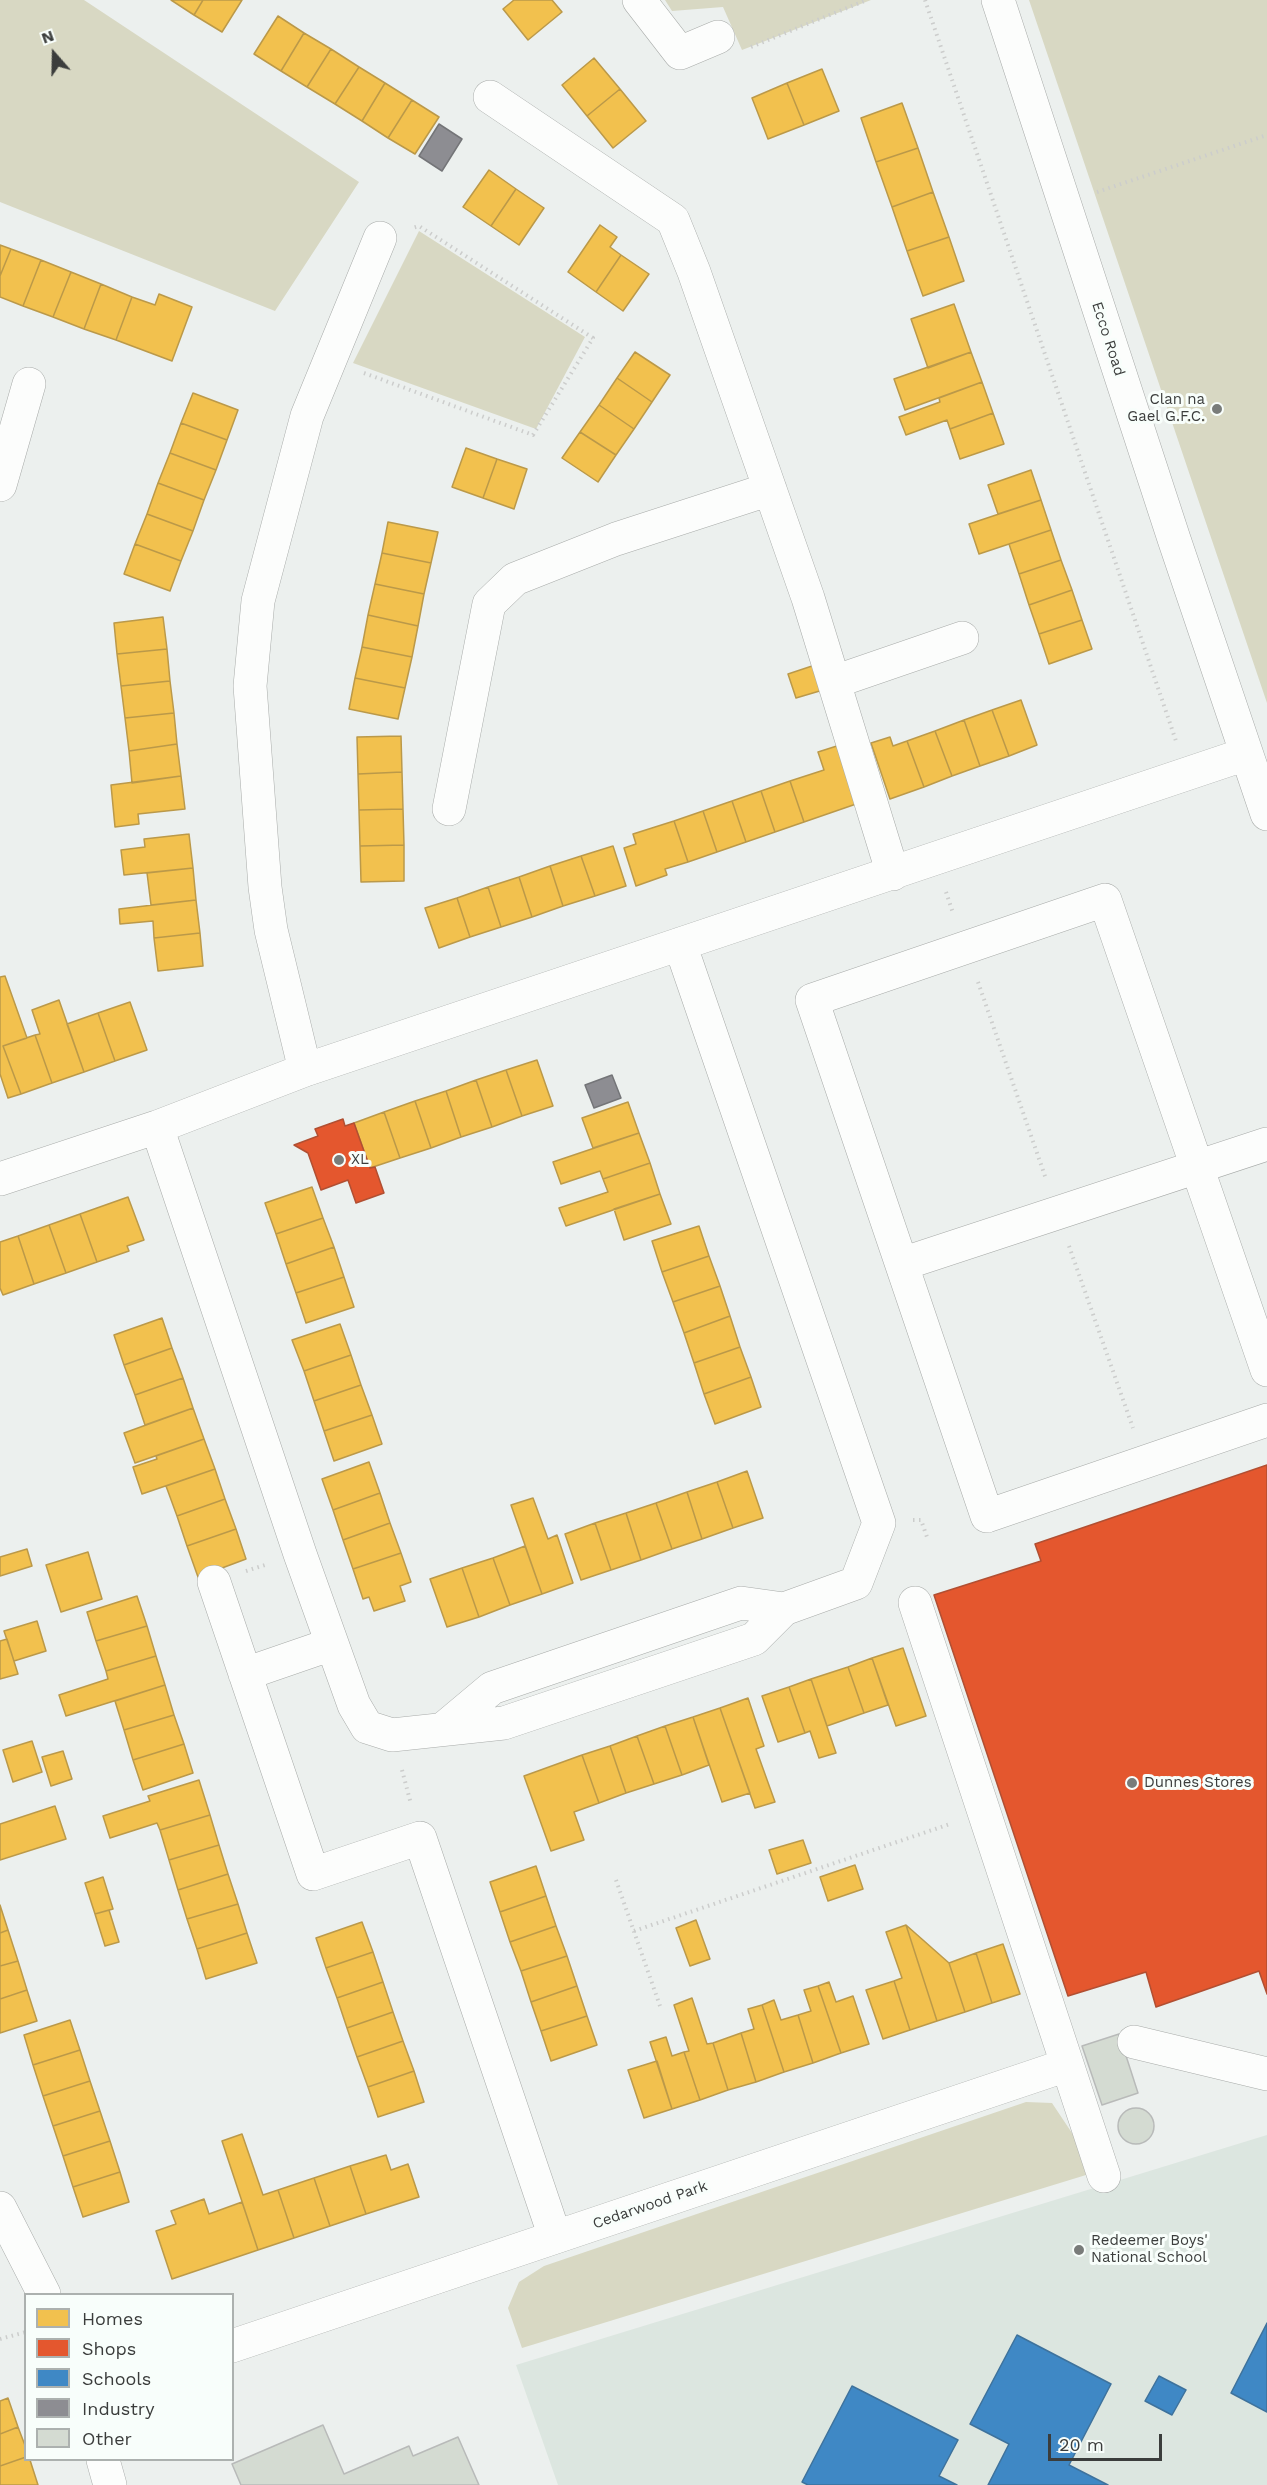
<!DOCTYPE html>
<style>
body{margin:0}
#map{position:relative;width:1267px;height:2485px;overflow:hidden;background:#ecf0ee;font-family:"Work Sans",sans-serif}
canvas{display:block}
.legend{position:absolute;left:24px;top:2293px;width:210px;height:168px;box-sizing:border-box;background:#f8fefb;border:2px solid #acb1af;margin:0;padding:8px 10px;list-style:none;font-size:18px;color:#3b3d3c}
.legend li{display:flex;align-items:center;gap:12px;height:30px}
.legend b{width:30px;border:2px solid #acb1af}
.north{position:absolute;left:24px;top:24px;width:60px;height:60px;-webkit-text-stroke:4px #f8fefb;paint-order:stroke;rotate:340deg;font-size:16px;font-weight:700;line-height:24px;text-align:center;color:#3b3d3c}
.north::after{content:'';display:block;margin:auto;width:21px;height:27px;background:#3b3d3c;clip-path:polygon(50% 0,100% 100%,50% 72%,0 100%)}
.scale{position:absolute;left:1048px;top:2434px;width:114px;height:27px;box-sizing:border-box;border:3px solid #3b3d3c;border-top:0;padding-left:8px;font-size:18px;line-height:21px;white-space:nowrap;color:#3b3d3c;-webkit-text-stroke:4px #f8fefb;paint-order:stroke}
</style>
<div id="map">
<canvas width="1267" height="2485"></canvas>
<ul class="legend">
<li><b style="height:16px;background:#f2c14e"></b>Homes</li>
<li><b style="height:16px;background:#e4572e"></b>Shops</li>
<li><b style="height:16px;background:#3f88c5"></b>Schools</li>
<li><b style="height:16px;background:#8d8d92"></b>Industry</li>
<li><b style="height:16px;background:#d4dbd2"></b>Other</li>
</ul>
<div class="north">N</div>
<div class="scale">20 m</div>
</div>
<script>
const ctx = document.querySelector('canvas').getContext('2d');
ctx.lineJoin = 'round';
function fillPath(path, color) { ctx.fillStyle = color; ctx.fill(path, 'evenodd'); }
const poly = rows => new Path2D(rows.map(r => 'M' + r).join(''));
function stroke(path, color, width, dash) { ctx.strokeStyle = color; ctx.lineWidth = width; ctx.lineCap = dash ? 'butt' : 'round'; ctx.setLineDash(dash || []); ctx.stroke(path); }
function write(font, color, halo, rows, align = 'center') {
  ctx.font = font + ' "Work Sans",sans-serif'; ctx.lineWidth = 6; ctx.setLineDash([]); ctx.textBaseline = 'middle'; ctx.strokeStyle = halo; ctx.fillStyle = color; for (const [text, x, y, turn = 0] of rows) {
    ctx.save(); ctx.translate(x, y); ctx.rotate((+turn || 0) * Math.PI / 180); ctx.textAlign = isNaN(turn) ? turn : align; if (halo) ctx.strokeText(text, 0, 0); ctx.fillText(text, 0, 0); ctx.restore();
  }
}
const built = poly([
 [1267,2135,1267,2485,558,2485,516,2365]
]);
const green = poly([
 [0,0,84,0,359,182,275,311,0,202],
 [665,0,871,0,742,50,723,7,672,11],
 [1029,0,1267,0,1267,703,1068,115],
 [419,231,585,337,536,429,353,363],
 [1026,2102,1052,2103,1076,2139,1086,2175,522,2348,508,2308,519,2282,544,2266]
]);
const homes = poly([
 [171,0,203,0,194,15,171,0],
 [203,0,242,0,222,32,194,15,203,0],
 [514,0,552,0,562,12,528,40,503,9,514,0],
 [278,16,304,33,281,71,254,54,278,16],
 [304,33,331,49,307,87,281,71,304,33],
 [331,49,359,67,335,104,307,87,331,49],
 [594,58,620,89,587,116,562,85,594,58],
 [359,67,385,83,362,121,335,104,359,67],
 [822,69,839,111,804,125,787,83,822,69],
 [385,83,412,100,388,138,362,121,385,83],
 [787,83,804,125,768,139,752,98,787,83],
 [620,89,646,121,613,148,587,116,620,89],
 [412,100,439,117,415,154,388,138,412,100],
 [902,103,918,148,876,162,861,118,902,103],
 [918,148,933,192,892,207,876,162,918,148],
 [489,170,516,189,491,226,463,207,489,170],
 [516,189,544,208,519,245,491,226,516,189],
 [933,192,949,237,907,251,892,207,933,192],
 [600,225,617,237,610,247,621,255,596,292,568,272,600,225],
 [949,237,964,281,923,296,907,251,949,237],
 [0,245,11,249,0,276,0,245],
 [11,249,41,260,23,306,0,297,0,276,11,249],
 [621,255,649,274,623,311,596,292,621,255],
 [41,260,71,272,53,317,23,306,41,260],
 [71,272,101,284,84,329,53,317,71,272],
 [101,284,132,297,116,340,84,329,101,284],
 [159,294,192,307,172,361,116,340,132,297,155,305,159,294],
 [954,304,971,352,928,368,911,319,954,304],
 [635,352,670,375,652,402,617,378,635,352],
 [971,352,982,382,905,410,894,379,971,352],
 [617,378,652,402,634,429,599,405,617,378],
 [982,382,993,413,950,429,947,420,906,435,899,417,940,402,939,398,982,382],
 [193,393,238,410,227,440,181,423,193,393],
 [599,405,634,429,616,455,580,432,599,405],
 [993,413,1004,444,960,459,950,429,993,413],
 [181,423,227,440,216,470,170,453,181,423],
 [580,432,616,455,598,482,562,458,580,432],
 [466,448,497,459,483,498,452,487,466,448],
 [170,453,216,470,204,500,158,483,170,453],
 [497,459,527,469,514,509,483,498,497,459],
 [1031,470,1041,500,998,514,988,485,1031,470],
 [158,483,204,500,193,531,147,514,158,483],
 [1041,500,1051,530,979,554,969,524,1041,500],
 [147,514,193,531,181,561,135,544,147,514],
 [388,522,438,532,431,563,382,553,388,522],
 [1051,530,1061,560,1019,574,1009,544,1051,530],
 [135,544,181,561,170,591,124,574,135,544],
 [382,553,431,563,424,594,375,584,382,553],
 [1061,560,1072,590,1029,605,1019,574,1061,560],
 [375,584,424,594,418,626,368,615,375,584],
 [1072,590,1082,620,1039,634,1029,605,1072,590],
 [368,615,418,626,412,657,362,647,368,615],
 [163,617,167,649,117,654,114,623,163,617],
 [1082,620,1092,649,1049,664,1039,634,1082,620],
 [362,647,412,657,405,688,355,678,362,647],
 [167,649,170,681,121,686,117,654,167,649],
 [815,665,823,690,796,698,788,674,815,665],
 [355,678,405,688,398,719,349,709,355,678],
 [170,681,174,713,125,718,121,686,170,681],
 [1021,700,1037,745,1009,756,992,710,1021,700],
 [992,710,1009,756,980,766,964,720,992,710],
 [174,713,177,744,129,751,125,718,174,713],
 [964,720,980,766,952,776,935,731,964,720],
 [935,731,952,776,924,787,907,741,935,731],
 [401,736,402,772,358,774,357,737,401,736],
 [890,737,893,746,907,741,924,787,890,799,871,743,890,737],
 [177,744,181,776,132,783,129,751,177,744],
 [840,745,859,803,804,822,790,781,824,770,818,752,840,745],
 [402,772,403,809,359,810,358,774,402,772],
 [181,776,185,809,138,814,139,824,115,827,111,785,181,776],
 [790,781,804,822,775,832,761,791,790,781],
 [761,791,775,832,746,842,732,801,761,791],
 [732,801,746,842,717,852,703,811,732,801],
 [403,809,404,845,360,846,359,810,403,809],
 [703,811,717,852,688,862,674,821,703,811],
 [674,821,688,862,665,869,667,875,636,886,624,848,636,844,633,834,674,821],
 [189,834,193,868,124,875,121,850,145,847,144,839,189,834],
 [404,845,404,881,361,882,360,846,404,845],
 [613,846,626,886,595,896,581,856,613,846],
 [581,856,595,896,563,906,550,866,581,856],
 [550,866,563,906,532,917,519,877,550,866],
 [193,868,196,900,151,905,147,873,193,868],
 [519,877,532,917,501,927,488,887,519,877],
 [488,887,501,927,470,937,457,898,488,887],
 [457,898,470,937,439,948,425,908,457,898],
 [196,900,200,933,154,938,153,921,120,924,119,909,196,900],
 [200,933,203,966,158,971,154,938,200,933],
 [5,976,27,1038,3,1046,21,1094,8,1098,0,1074,0,977,5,976],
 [59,1000,84,1072,52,1083,35,1035,40,1034,32,1010,59,1000],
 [130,1002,147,1050,115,1061,98,1013,130,1002],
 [98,1013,115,1061,84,1072,67,1024,98,1013],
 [35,1035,52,1083,21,1094,3,1046,35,1035],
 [537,1060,553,1106,522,1116,506,1070,537,1060],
 [506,1070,522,1116,492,1127,476,1080,506,1070],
 [476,1080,492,1127,461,1137,446,1091,476,1080],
 [446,1091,461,1137,431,1148,415,1101,446,1091],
 [415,1101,431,1148,400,1158,384,1112,415,1101],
 [628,1102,639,1133,593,1148,582,1118,628,1102],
 [384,1112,400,1158,370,1168,354,1123,384,1112],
 [639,1133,650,1163,603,1179,600,1171,561,1184,553,1162,639,1133],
 [650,1163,660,1194,566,1226,559,1208,608,1192,603,1179,650,1163],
 [312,1187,323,1218,276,1234,265,1203,312,1187],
 [660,1194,671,1224,624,1240,614,1209,660,1194],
 [128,1197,144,1240,127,1246,129,1251,97,1262,80,1214,128,1197],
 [80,1214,97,1262,66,1273,49,1225,80,1214],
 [323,1218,334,1247,286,1264,276,1234,323,1218],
 [49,1225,66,1273,34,1284,18,1236,49,1225],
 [699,1226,709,1256,662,1272,652,1241,699,1226],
 [18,1236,34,1284,3,1295,0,1288,0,1242,18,1236],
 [334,1247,344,1277,296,1293,286,1264,334,1247],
 [709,1256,720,1286,673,1302,662,1272,709,1256],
 [344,1277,354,1307,306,1323,296,1293,344,1277],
 [720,1286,730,1316,684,1333,673,1302,720,1286],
 [730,1316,740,1347,694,1363,684,1333,730,1316],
 [162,1318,172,1348,124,1365,114,1335,162,1318],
 [340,1324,351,1355,304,1371,292,1340,340,1324],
 [740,1347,751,1377,704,1394,694,1363,740,1347],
 [172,1348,183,1378,135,1395,124,1365,172,1348],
 [351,1355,361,1385,314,1401,304,1371,351,1355],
 [751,1377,761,1407,715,1424,704,1394,751,1377],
 [183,1378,193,1408,145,1425,135,1395,183,1378],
 [361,1385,372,1415,324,1431,314,1401,361,1385],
 [193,1408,204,1439,135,1463,124,1433,193,1408],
 [372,1415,382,1444,334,1461,324,1431,372,1415],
 [204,1439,215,1469,142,1494,133,1467,157,1459,156,1456,204,1439],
 [369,1462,380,1493,333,1510,322,1479,369,1462],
 [215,1469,225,1499,177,1516,166,1486,215,1469],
 [747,1471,763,1518,733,1528,717,1482,747,1471],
 [717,1482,733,1528,702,1539,687,1492,717,1482],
 [687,1492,702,1539,672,1549,656,1503,687,1492],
 [380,1493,390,1523,343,1540,333,1510,380,1493],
 [533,1498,548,1539,557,1535,573,1583,542,1594,511,1505,533,1498],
 [225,1499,236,1529,187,1546,177,1516,225,1499],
 [656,1503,672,1549,641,1560,626,1513,656,1503],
 [626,1513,641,1560,611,1570,595,1523,626,1513],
 [390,1523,401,1553,353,1569,343,1540,390,1523],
 [595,1523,611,1570,581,1580,565,1534,595,1523],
 [236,1529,246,1559,198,1577,187,1546,236,1529],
 [525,1546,542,1594,510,1605,493,1558,525,1546],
 [27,1549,32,1566,0,1576,0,1557,27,1549],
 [88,1552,102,1599,61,1612,46,1565,88,1552],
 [401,1553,411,1582,400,1586,405,1601,374,1611,369,1597,363,1599,353,1569,401,1553],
 [493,1558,510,1605,479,1617,462,1568,493,1558],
 [462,1568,479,1617,447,1627,430,1579,462,1568],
 [137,1596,147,1626,96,1641,87,1612,137,1596],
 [37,1621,46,1651,14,1661,4,1631,37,1621],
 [147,1626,156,1656,106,1671,96,1641,147,1626],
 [7,1639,18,1674,0,1679,0,1641,7,1639],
 [903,1648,926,1716,896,1726,872,1658,903,1648],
 [156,1656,165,1685,66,1716,59,1695,108,1679,106,1671,156,1656],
 [872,1658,888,1705,864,1713,848,1667,872,1658],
 [848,1667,864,1713,827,1726,811,1679,848,1667],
 [811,1679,836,1753,819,1758,810,1731,805,1733,789,1687,811,1679],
 [165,1685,174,1715,124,1730,115,1701,165,1685],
 [789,1687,805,1733,778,1742,762,1696,789,1687],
 [748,1698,764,1746,756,1749,775,1802,755,1808,720,1708,748,1698],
 [720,1708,750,1793,722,1802,693,1717,720,1708],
 [174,1715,184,1744,133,1760,124,1730,174,1715],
 [693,1717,709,1765,682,1775,665,1726,693,1717],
 [665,1726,682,1775,654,1784,637,1736,665,1726],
 [637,1736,654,1784,626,1793,610,1746,637,1736],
 [32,1741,42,1772,13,1782,3,1750,32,1741],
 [184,1744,193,1773,143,1790,133,1760,184,1744],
 [610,1746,626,1793,599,1803,582,1755,610,1746],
 [63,1751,72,1779,51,1786,42,1757,63,1751],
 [582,1755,599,1803,574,1812,584,1840,551,1851,524,1776,582,1755],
 [199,1780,210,1815,160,1830,157,1823,110,1838,103,1816,150,1801,148,1796,199,1780],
 [55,1806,66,1839,0,1860,0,1824,55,1806],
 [210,1815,219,1845,169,1860,160,1830,210,1815],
 [803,1840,811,1863,777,1874,769,1850,803,1840],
 [219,1845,228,1874,178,1890,169,1860,219,1845],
 [855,1865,863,1889,828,1901,820,1877,855,1865],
 [536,1866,546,1896,500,1912,490,1882,536,1866],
 [228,1874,238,1904,187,1919,178,1890,228,1874],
 [103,1877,113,1909,95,1914,85,1883,103,1877],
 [546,1896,556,1926,510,1942,500,1912,546,1896],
 [238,1904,247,1933,197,1949,187,1919,238,1904],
 [0,1905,8,1930,0,1933,0,1905],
 [109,1910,119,1942,105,1946,95,1914,109,1910],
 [696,1920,710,1959,690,1966,676,1928,696,1920],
 [362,1922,373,1952,326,1968,316,1938,362,1922],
 [906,1925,949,1963,965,2012,937,2021,906,1925],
 [906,1925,937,2021,910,2030,894,1981,902,1978,886,1932,906,1925],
 [556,1926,567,1956,521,1971,510,1942,556,1926],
 [8,1930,18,1961,0,1966,0,1933,8,1930],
 [247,1933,257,1963,206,1979,197,1949,247,1933],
 [1003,1944,1020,1994,992,2003,976,1953,1003,1944],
 [373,1952,383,1982,337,1998,326,1968,373,1952],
 [976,1953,992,2003,965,2012,949,1963,976,1953],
 [567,1956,577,1986,531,2002,521,1971,567,1956],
 [18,1961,27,1990,0,1999,0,1966,18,1961],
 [894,1981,910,2030,883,2039,866,1990,894,1981],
 [383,1982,393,2012,347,2028,337,1998,383,1982],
 [829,1982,836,2002,853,1996,869,2044,841,2053,818,1986,829,1982],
 [577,1986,587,2016,541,2031,531,2002,577,1986],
 [818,1986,841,2053,813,2063,798,2015,811,2011,804,1990,818,1986],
 [27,1990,37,2021,0,2033,0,1999,27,1990],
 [692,1998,707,2044,713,2043,728,2090,700,2100,684,2052,689,2051,674,2005,692,1998],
 [774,2000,781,2020,798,2015,813,2063,784,2072,762,2005,774,2000],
 [762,2005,784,2072,756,2082,741,2033,754,2029,748,2009,762,2005],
 [393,2012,403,2041,357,2057,347,2028,393,2012],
 [587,2016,597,2045,551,2061,541,2031,587,2016],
 [70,2020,80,2050,33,2065,24,2035,70,2020],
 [741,2033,756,2082,728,2090,713,2043,741,2033],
 [666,2037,672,2056,684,2052,700,2100,672,2109,650,2042,666,2037],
 [403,2041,414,2071,368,2087,357,2057,403,2041],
 [80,2050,90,2081,43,2096,33,2065,80,2050],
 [657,2061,672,2109,644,2118,628,2070,657,2061],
 [414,2071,424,2102,378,2117,368,2087,414,2071],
 [90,2081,100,2111,53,2126,43,2096,90,2081],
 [100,2111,110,2141,63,2156,53,2126,100,2111],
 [242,2134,263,2195,278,2190,294,2238,258,2250,222,2141,242,2134],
 [110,2141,120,2172,73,2187,63,2156,110,2141],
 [386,2155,391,2170,408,2164,419,2197,366,2214,350,2166,386,2155],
 [350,2166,366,2214,330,2226,314,2178,350,2166],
 [120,2172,129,2202,83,2217,73,2187,120,2172],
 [314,2178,330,2226,294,2238,278,2190,314,2178],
 [204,2199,209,2214,242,2202,258,2250,172,2279,156,2231,176,2224,171,2211,204,2199],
 [8,2398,18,2427,0,2434,0,2401,8,2398],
 [18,2427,26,2448,26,2457,0,2466,0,2434,18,2427],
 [26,2457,30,2460,38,2485,0,2485,0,2466,26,2457]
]);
const shops = poly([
 [343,1119,345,1126,354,1123,370,1168,375,1167,384,1193,356,1203,348,1180,321,1190,308,1153,294,1145,318,1136,315,1129,343,1119],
 [1267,1465,1267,1994,1259,1971,1156,2007,1146,1972,1068,1996,934,1595,1041,1561,1035,1544,1267,1465]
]);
const schools = poly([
 [1267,2323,1267,2412,1231,2393,1267,2323],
 [1017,2335,1111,2384,1069,2465,1108,2485,988,2485,1009,2444,970,2424,1017,2335],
 [1159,2376,1186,2390,1172,2415,1145,2401,1159,2376],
 [852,2386,958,2440,939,2476,957,2485,808,2485,802,2482,852,2386]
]);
const industry = poly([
 [439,124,462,139,442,171,419,156,439,124],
 [612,1075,621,1098,594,1108,585,1085,612,1075]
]);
const building = poly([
 [1119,2034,1138,2093,1102,2105,1082,2046,1119,2034],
 '1118 2126a18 18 0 1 1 36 0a18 18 0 1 1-36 0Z',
 [323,2425,344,2474,409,2446,413,2456,458,2437,479,2485,241,2485,232,2464,323,2425]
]);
const path = poly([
 [925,0,1176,741],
 [751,47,867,0],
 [1097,192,1267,135],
 [364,373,533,435,593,338,419,226,412,228],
 [946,892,953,913],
 [978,982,1046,1179],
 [1069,1246,1133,1428],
 [913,1520,921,1520,927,1537],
 [246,1571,265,1565],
 [402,1770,411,1804],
 [616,1880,660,2006],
 [634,1931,950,1824],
 [0,2339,26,2332]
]);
const minor = poly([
 [639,0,680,53,718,37],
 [998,0,1174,539,1267,814],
 [490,97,673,220,694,272,808,598,893,874],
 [0,485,29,384],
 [834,682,962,638],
 [449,809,489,604,515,579,616,539,770,489],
 [680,944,879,1523,856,1583,784,1609],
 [305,1070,271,930,265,887,250,686,258,601,307,416,380,238],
 [157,1127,300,1554,354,1705,367,1727,392,1735,504,1723,754,1639,784,1609,741,1603,492,1688,443,1729],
 [0,1179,157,1127,305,1070,1246,754],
 [902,1264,1267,1144],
 [1267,1370,1105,900,812,1000,987,1516,1267,1420],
 [214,1582,313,1874,420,1838,555,2237],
 [915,1603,1104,2176],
 [245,1674,332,1644],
 [1134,2042,1267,2074],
 [0,2208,44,2294],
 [232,2346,1067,2065],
 [103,2460,110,2485]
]);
const markers = [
 [1217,409,6,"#797c7a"],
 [339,1160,6,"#797c7a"],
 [1132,1783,6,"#797c7a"],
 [1079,2250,6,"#797c7a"]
];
const streetNames = [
 ["Ecco Road",1108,339,72],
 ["Cedarwood Park",650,2205,-19]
];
const poiNames = [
 ["Clan na",1205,400,"right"],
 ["Gael G.F.C.",1205,417,"right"],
 ["XL",351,1160],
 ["Dunnes Stores",1144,1783],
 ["Redeemer Boys'",1091,2241],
 ["National School",1091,2258]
];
fillPath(built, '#dce6e0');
fillPath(green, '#d8d8c3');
fillPath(homes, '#f2c14e');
stroke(homes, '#bb9949', 1.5);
fillPath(shops, '#e4572e');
stroke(shops, '#b14f32', 1.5);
fillPath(schools, '#3f88c5');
stroke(schools, '#3e729c', 1.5);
fillPath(industry, '#8d8d92');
stroke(industry, '#747578', 1.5);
fillPath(building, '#d4dbd2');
stroke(building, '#b8bab9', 1.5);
stroke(minor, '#a8aba9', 34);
stroke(path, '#cccdcc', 4, [1.5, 4.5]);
stroke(minor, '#fcfdfc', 33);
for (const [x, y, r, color] of markers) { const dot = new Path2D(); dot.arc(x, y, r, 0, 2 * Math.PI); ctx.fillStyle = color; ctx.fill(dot); stroke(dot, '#f8fefb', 2); }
write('15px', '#3b3d3c', '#f8fefb', streetNames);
write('15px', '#3b3d3c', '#f8fefb', poiNames, 'left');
</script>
